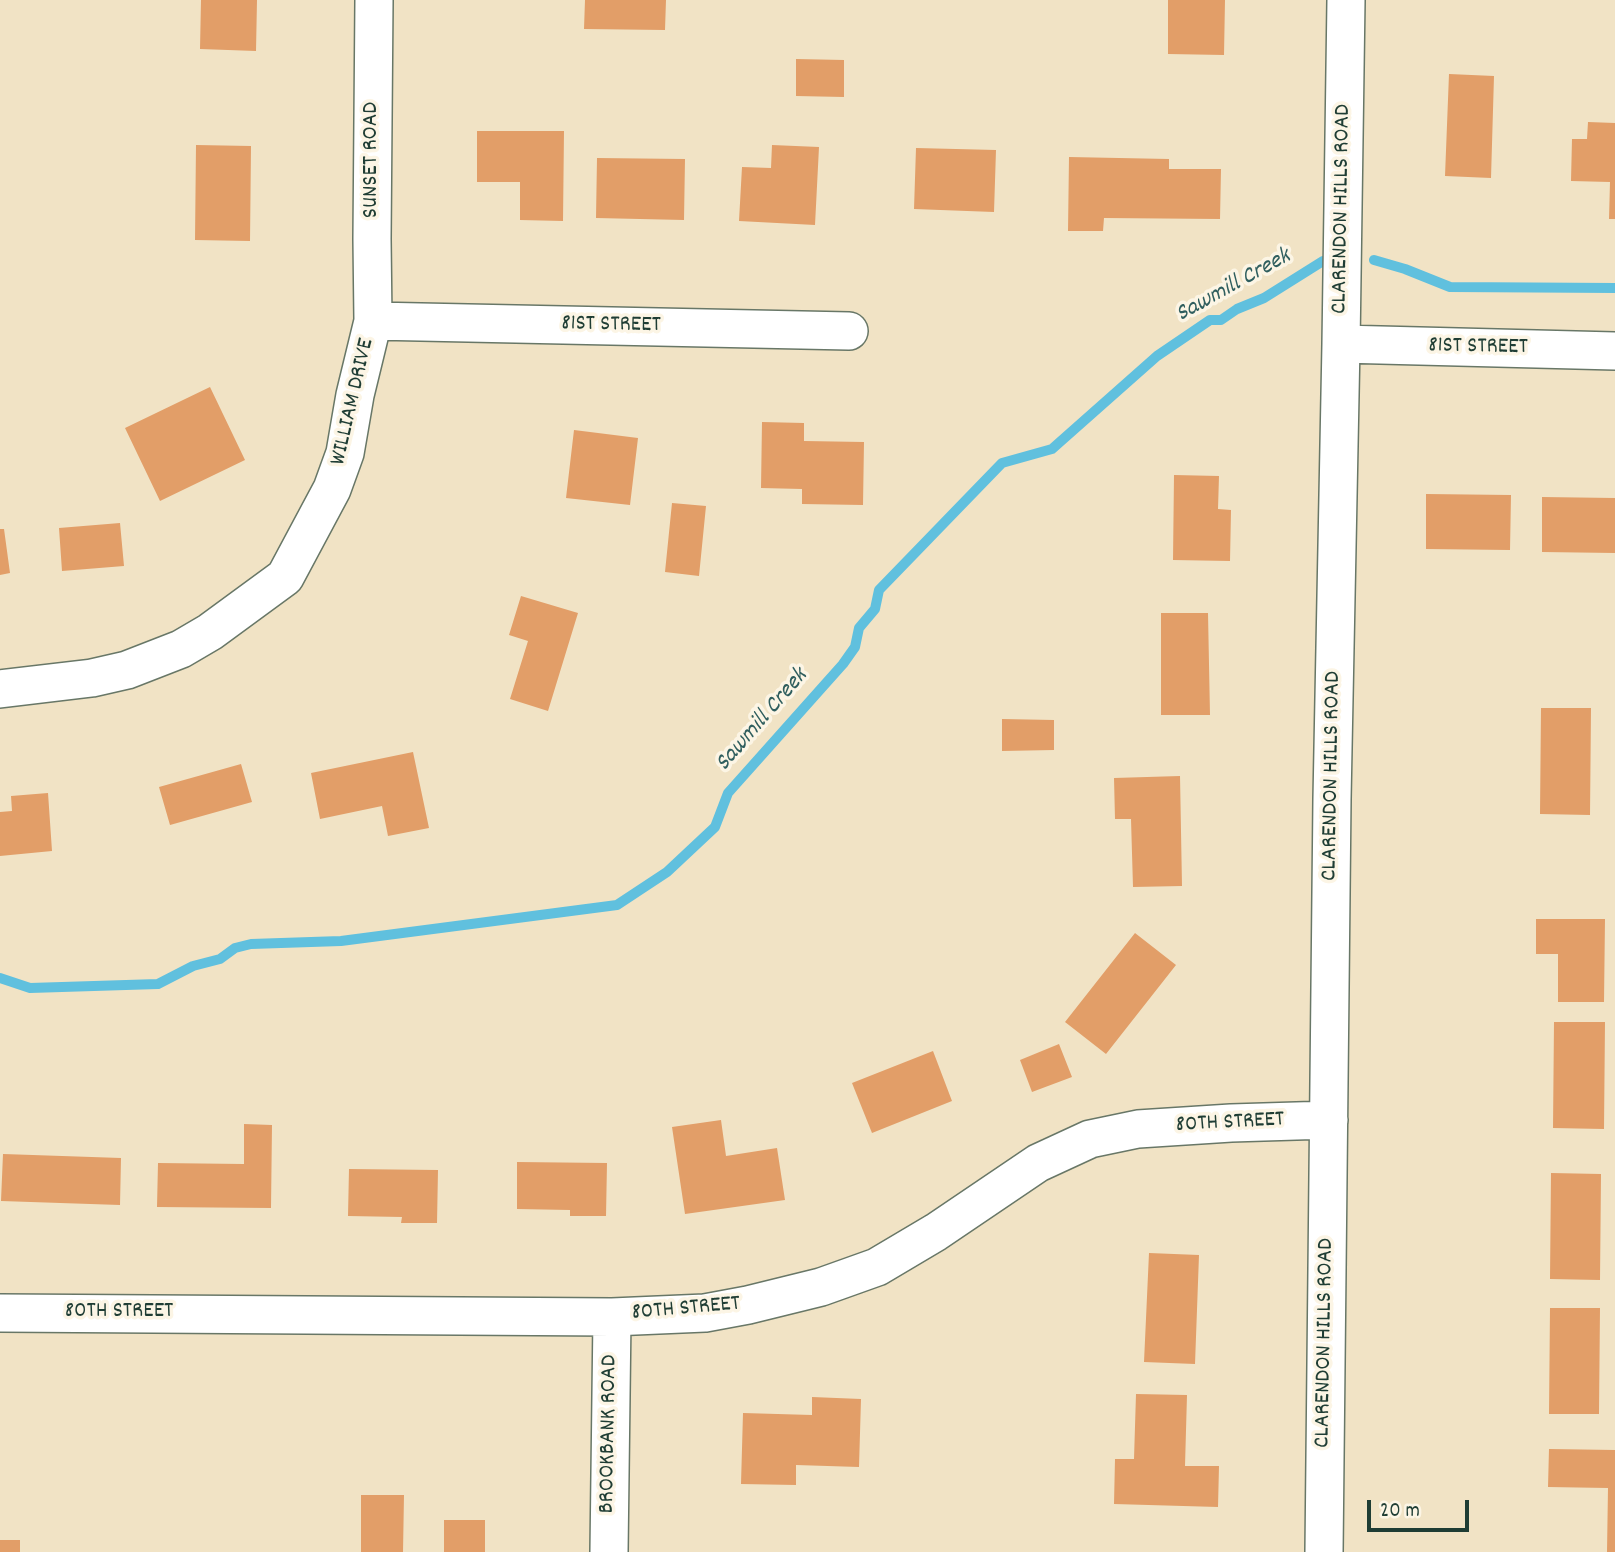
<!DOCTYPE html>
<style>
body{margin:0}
#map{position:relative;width:1615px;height:1552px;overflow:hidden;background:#f1e3c5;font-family:Dekko,sans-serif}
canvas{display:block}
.scale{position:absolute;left:1367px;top:1500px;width:102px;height:32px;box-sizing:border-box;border:4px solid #1f3d34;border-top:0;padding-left:9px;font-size:21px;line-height:24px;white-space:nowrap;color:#1f3d34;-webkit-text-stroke:5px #fcf5e5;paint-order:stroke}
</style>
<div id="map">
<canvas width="1615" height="1552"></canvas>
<div class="scale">20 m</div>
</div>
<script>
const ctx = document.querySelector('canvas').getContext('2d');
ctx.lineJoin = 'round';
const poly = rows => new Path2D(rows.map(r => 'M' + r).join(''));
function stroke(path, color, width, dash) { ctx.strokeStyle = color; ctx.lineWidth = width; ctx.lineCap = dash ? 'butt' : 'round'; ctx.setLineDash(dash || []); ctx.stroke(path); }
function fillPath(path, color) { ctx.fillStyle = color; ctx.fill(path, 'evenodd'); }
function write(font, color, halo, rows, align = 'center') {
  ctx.font = font + ' Dekko,sans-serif'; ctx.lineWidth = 7; ctx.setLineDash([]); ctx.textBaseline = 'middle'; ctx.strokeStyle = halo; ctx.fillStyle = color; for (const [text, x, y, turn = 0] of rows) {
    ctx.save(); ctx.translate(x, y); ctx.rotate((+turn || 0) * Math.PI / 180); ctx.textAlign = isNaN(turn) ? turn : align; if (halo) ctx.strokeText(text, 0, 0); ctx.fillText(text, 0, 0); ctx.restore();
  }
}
const stream = poly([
 [1374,260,1405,269,1450,287,1615,288],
 [0,978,30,988,158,984,193,966,220,959,235,948,251,944,341,941,617,905,667,872,715,827,728,793,843,664,855,647,859,628,875,609,879,590,1002,463,1052,449,1157,356,1210,320,1221,320,1237,309,1264,298,1323,261]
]);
const building = poly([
 [201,0,257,0,256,51,200,49],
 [585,0,666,0,665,30,584,29],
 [1168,0,1225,0,1224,55,1168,54],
 [796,59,844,60,844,97,796,96],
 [1449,74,1494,76,1491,178,1445,176],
 [1588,122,1615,123,1615,219,1609,219,1610,182,1571,181,1572,139,1587,139],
 [477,131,564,131,563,221,520,220,520,182,477,182],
 [196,145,251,146,250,241,195,240],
 [772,145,819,147,815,225,739,221,742,167,771,168],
 [916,148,996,150,994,212,914,209],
 [1069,157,1169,159,1169,169,1221,169,1220,219,1104,218,1103,231,1068,231],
 [597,158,685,159,684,220,596,218],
 [210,387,245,460,160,501,125,428],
 [762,422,804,423,804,441,864,442,863,505,802,504,802,489,761,488],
 [574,430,638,438,630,505,566,498],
 [1174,475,1219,476,1218,509,1231,510,1230,561,1173,560],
 [1426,494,1511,495,1510,550,1426,549],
 [1542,497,1615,498,1615,553,1542,552],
 [672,503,706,506,699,576,665,572],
 [120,523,124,566,62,571,59,528],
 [0,529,4,529,10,573,0,575],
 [521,596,578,613,548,711,510,699,528,641,509,635],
 [1161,613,1208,613,1210,715,1161,715],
 [1541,708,1591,708,1590,815,1540,814],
 [1002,719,1054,720,1054,750,1002,751],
 [413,752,429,828,388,836,382,806,320,819,311,773],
 [241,764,252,802,170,825,159,787],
 [1180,776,1182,886,1133,887,1131,819,1115,819,1114,778],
 [48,793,52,851,0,856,0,812,12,811,11,796],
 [1536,919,1605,919,1604,1002,1558,1002,1558,954,1536,954],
 [1135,933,1176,965,1106,1054,1065,1022],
 [1554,1022,1605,1022,1604,1129,1553,1128],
 [1059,1044,1072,1077,1032,1092,1020,1060],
 [933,1051,952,1101,872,1133,852,1083],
 [721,1120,726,1156,777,1148,785,1200,685,1214,672,1127],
 [244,1124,272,1125,271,1208,157,1207,158,1163,244,1164],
 [3,1154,121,1158,120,1205,1,1201],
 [517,1162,607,1163,606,1216,570,1216,570,1210,517,1209],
 [349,1169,438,1170,437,1223,401,1223,402,1217,348,1216],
 [1551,1173,1601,1174,1600,1280,1550,1279],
 [1149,1253,1199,1255,1195,1364,1144,1362],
 [1550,1308,1600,1308,1599,1414,1549,1414],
 [1136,1394,1187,1395,1185,1466,1219,1466,1218,1507,1114,1504,1115,1459,1134,1459],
 [812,1397,861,1399,859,1467,796,1465,796,1485,741,1484,743,1413,812,1415],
 [1549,1449,1615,1450,1615,1552,1607,1552,1608,1488,1548,1487],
 [361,1495,404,1495,403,1552,361,1552],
 [444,1520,485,1520,485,1552,444,1552],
 [0,1540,20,1540,20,1552,0,1552]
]);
const minor = poly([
 [373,321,849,331],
 [1341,344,1615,351],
 [0,689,92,678,127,670,181,649,210,632,285,577,332,489,345,453,355,395,373,321,372,239,374,0],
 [0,1313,612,1317,705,1313,748,1305,821,1287,877,1267,936,1232,1038,1163,1090,1139,1138,1129,1231,1123,1329,1120],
 [609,1552,612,1317],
 [1324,1552,1332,799,1341,344,1346,0]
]);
const streetNames = [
 ["SUNSET ROAD",373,160,-90],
 ["CLARENDON HILLS ROAD",1343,209,-89],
 ["81ST STREET",611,326,1],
 ["81ST STREET",1478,348,1],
 ["WILLIAM DRIVE",354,402,-77],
 ["CLARENDON HILLS ROAD",1333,776,-89],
 ["80TH STREET",1230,1124,-3],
 ["80TH STREET",686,1310,-5],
 ["80TH STREET",119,1313],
 ["CLARENDON HILLS ROAD",1326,1343,-89],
 ["BROOKBANK ROAD",610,1434,-89]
];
const waterNames = [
 ["Sawmill Creek",1234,287,-29],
 ["Sawmill Creek",763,721,-49]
];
stroke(stream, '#60c0de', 10);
fillPath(building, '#e29e68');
stroke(minor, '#687767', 40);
stroke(minor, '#fff', 37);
write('23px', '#1f3d34', '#fcf5e5', streetNames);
write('italic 24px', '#2f5e5e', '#fcf5e5', waterNames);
</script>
